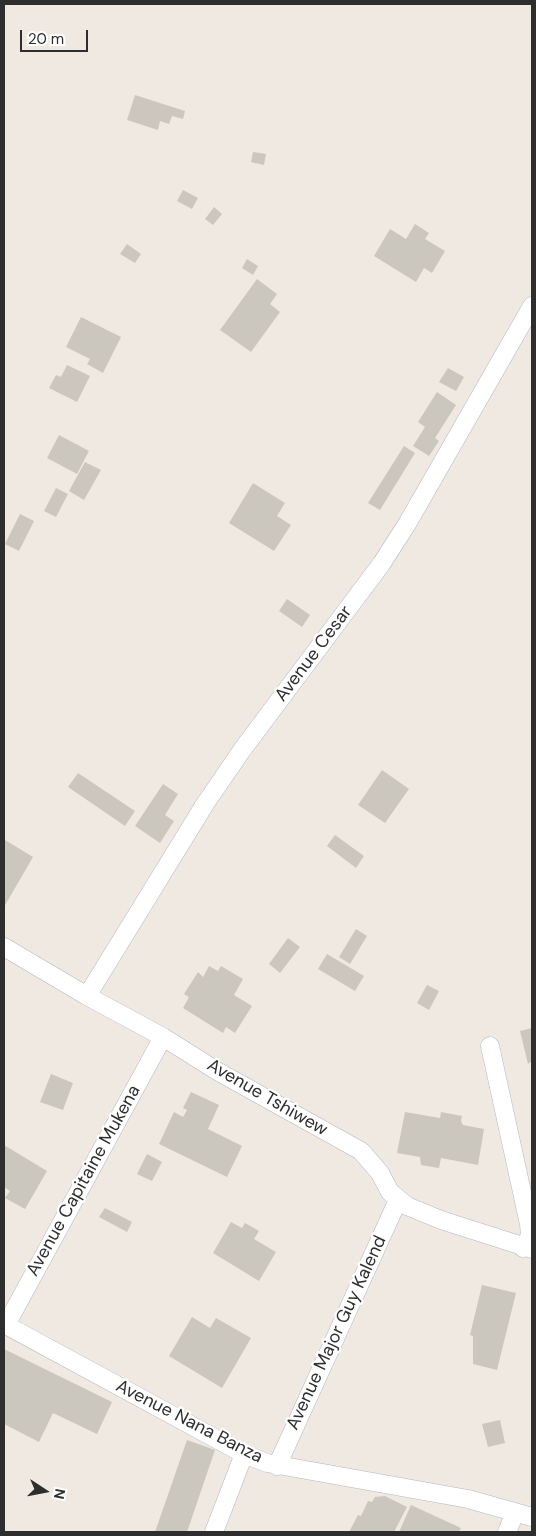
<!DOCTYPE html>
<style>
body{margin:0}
#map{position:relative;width:536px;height:1536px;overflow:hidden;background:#efe9e1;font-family:"DM Sans",sans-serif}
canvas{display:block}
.frame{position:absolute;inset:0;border:5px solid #2e2e2e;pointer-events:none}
.north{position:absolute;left:20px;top:1466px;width:50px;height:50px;-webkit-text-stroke:4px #fff;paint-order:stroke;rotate:101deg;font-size:14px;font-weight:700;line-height:20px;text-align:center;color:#2e2e2e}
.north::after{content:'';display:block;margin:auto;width:18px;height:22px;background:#2e2e2e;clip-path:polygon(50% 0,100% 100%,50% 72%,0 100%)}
.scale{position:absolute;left:20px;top:30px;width:68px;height:22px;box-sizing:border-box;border:2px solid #2e2e2e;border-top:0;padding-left:6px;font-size:15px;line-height:18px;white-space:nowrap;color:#2e2e2e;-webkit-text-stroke:4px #fff;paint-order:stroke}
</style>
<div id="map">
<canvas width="536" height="1536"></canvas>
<div class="frame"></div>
<div class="north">N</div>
<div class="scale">20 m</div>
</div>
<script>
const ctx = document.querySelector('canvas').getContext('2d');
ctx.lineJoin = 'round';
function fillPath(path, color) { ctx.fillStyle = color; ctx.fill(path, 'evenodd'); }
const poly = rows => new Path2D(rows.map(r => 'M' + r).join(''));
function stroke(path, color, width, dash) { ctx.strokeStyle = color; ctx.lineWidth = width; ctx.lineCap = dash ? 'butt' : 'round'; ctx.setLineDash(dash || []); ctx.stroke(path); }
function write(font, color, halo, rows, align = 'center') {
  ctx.font = font + ' "DM Sans",sans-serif'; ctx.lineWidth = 4.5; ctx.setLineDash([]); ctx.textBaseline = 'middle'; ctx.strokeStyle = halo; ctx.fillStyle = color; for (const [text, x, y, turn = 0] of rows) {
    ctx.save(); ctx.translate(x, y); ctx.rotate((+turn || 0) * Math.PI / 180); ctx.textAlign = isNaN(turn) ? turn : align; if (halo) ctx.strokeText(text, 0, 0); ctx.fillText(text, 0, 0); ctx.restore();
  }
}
const building = poly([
 [135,95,185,111,183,119,172,116,169,124,160,121,158,130,127,120],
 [253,152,266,154,264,165,251,162],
 [183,190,198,198,192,209,177,201],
 [214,207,222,214,213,225,205,219],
 [415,224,429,233,425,239,445,251,432,273,424,268,416,282,374,256,390,229,406,239],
 [127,244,141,254,135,263,120,254],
 [247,259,258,266,253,275,242,268],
 [257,279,277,294,270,304,280,312,251,352,220,330],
 [81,317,121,337,103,373,87,364,90,359,66,347],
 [67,365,90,376,77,402,49,388,56,375,61,377],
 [448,368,464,377,456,391,439,382],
 [437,392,456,405,435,438,439,441,429,456,413,446,425,427,418,422],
 [59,435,89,451,77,474,47,458],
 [404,446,415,453,380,510,368,503],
 [85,462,101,470,84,500,69,491],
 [253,483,285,503,277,516,291,525,274,551,229,523],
 [56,488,68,494,56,517,44,511],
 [20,514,34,521,19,551,5,544],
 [287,599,310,615,302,627,279,611],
 [382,770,409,789,385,823,358,805],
 [78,773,135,811,125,826,68,787],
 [163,784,178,794,165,815,174,821,160,843,135,826],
 [335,835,364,856,356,868,327,846],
 [5,840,33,857,4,907,4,842],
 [356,929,367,936,350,964,339,957],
 [288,938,300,947,280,973,269,964],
 [327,954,364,976,355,991,318,969],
 [209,966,218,971,221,966,243,979,234,995,252,1006,235,1033,226,1027,223,1033,183,1008,189,997,184,994,198,972,203,977],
 [427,985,439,991,429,1010,417,1003],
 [532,1028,532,1061,528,1064,520,1031],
 [51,1074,73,1083,63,1110,40,1102],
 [191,1092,219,1105,208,1129,242,1146,227,1177,159,1144,174,1112,183,1117,187,1110,183,1108],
 [405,1112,440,1118,441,1112,462,1116,461,1121,463,1125,484,1129,478,1165,441,1158,439,1168,421,1165,420,1157,397,1153],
 [4,1145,47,1171,25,1209,5,1198,10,1191,4,1187],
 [147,1154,162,1162,152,1181,137,1174],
 [105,1208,132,1222,127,1232,99,1217],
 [231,1222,242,1228,245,1223,259,1231,254,1239,276,1252,259,1281,213,1253],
 [482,1285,516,1293,497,1370,473,1364,473,1336,470,1335],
 [192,1317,210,1328,216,1318,251,1338,222,1388,169,1356],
 [4,1349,112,1402,97,1434,53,1413,39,1442,4,1424],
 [500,1420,505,1443,488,1447,482,1424],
 [187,1440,215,1450,187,1532,155,1532],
 [385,1496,407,1507,394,1532,349,1532,358,1515,361,1516,368,1501,372,1502,375,1497],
 [411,1505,461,1528,459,1532,399,1532]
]);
const street = poly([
 [4,947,87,996,163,1037,217,1071,361,1151,380,1173,390,1192,407,1206,441,1220,532,1249],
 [87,996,205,804,242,750,382,563,407,524,532,306],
 [490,1046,529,1224,530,1236,523,1248],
 [4,1324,244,1454,267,1463,468,1499,532,1517],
 [6,1325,163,1037],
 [277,1466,398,1200],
 [214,1532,244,1454],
 [507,1532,515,1513]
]);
const streetNames = [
 ["Avenue Cesar",314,654,-53],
 ["Avenue Tshiwew",267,1098,30],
 ["Avenue Capitaine Mukena",84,1181,-61],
 ["Avenue Major Guy Kalend",337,1333,-65],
 ["Avenue Nana Banza",189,1422,27]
];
fillPath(building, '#cbc7bf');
stroke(street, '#b4b7c1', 19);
stroke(street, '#fff', 18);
write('18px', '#2e2e2e', '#fff', streetNames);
</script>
